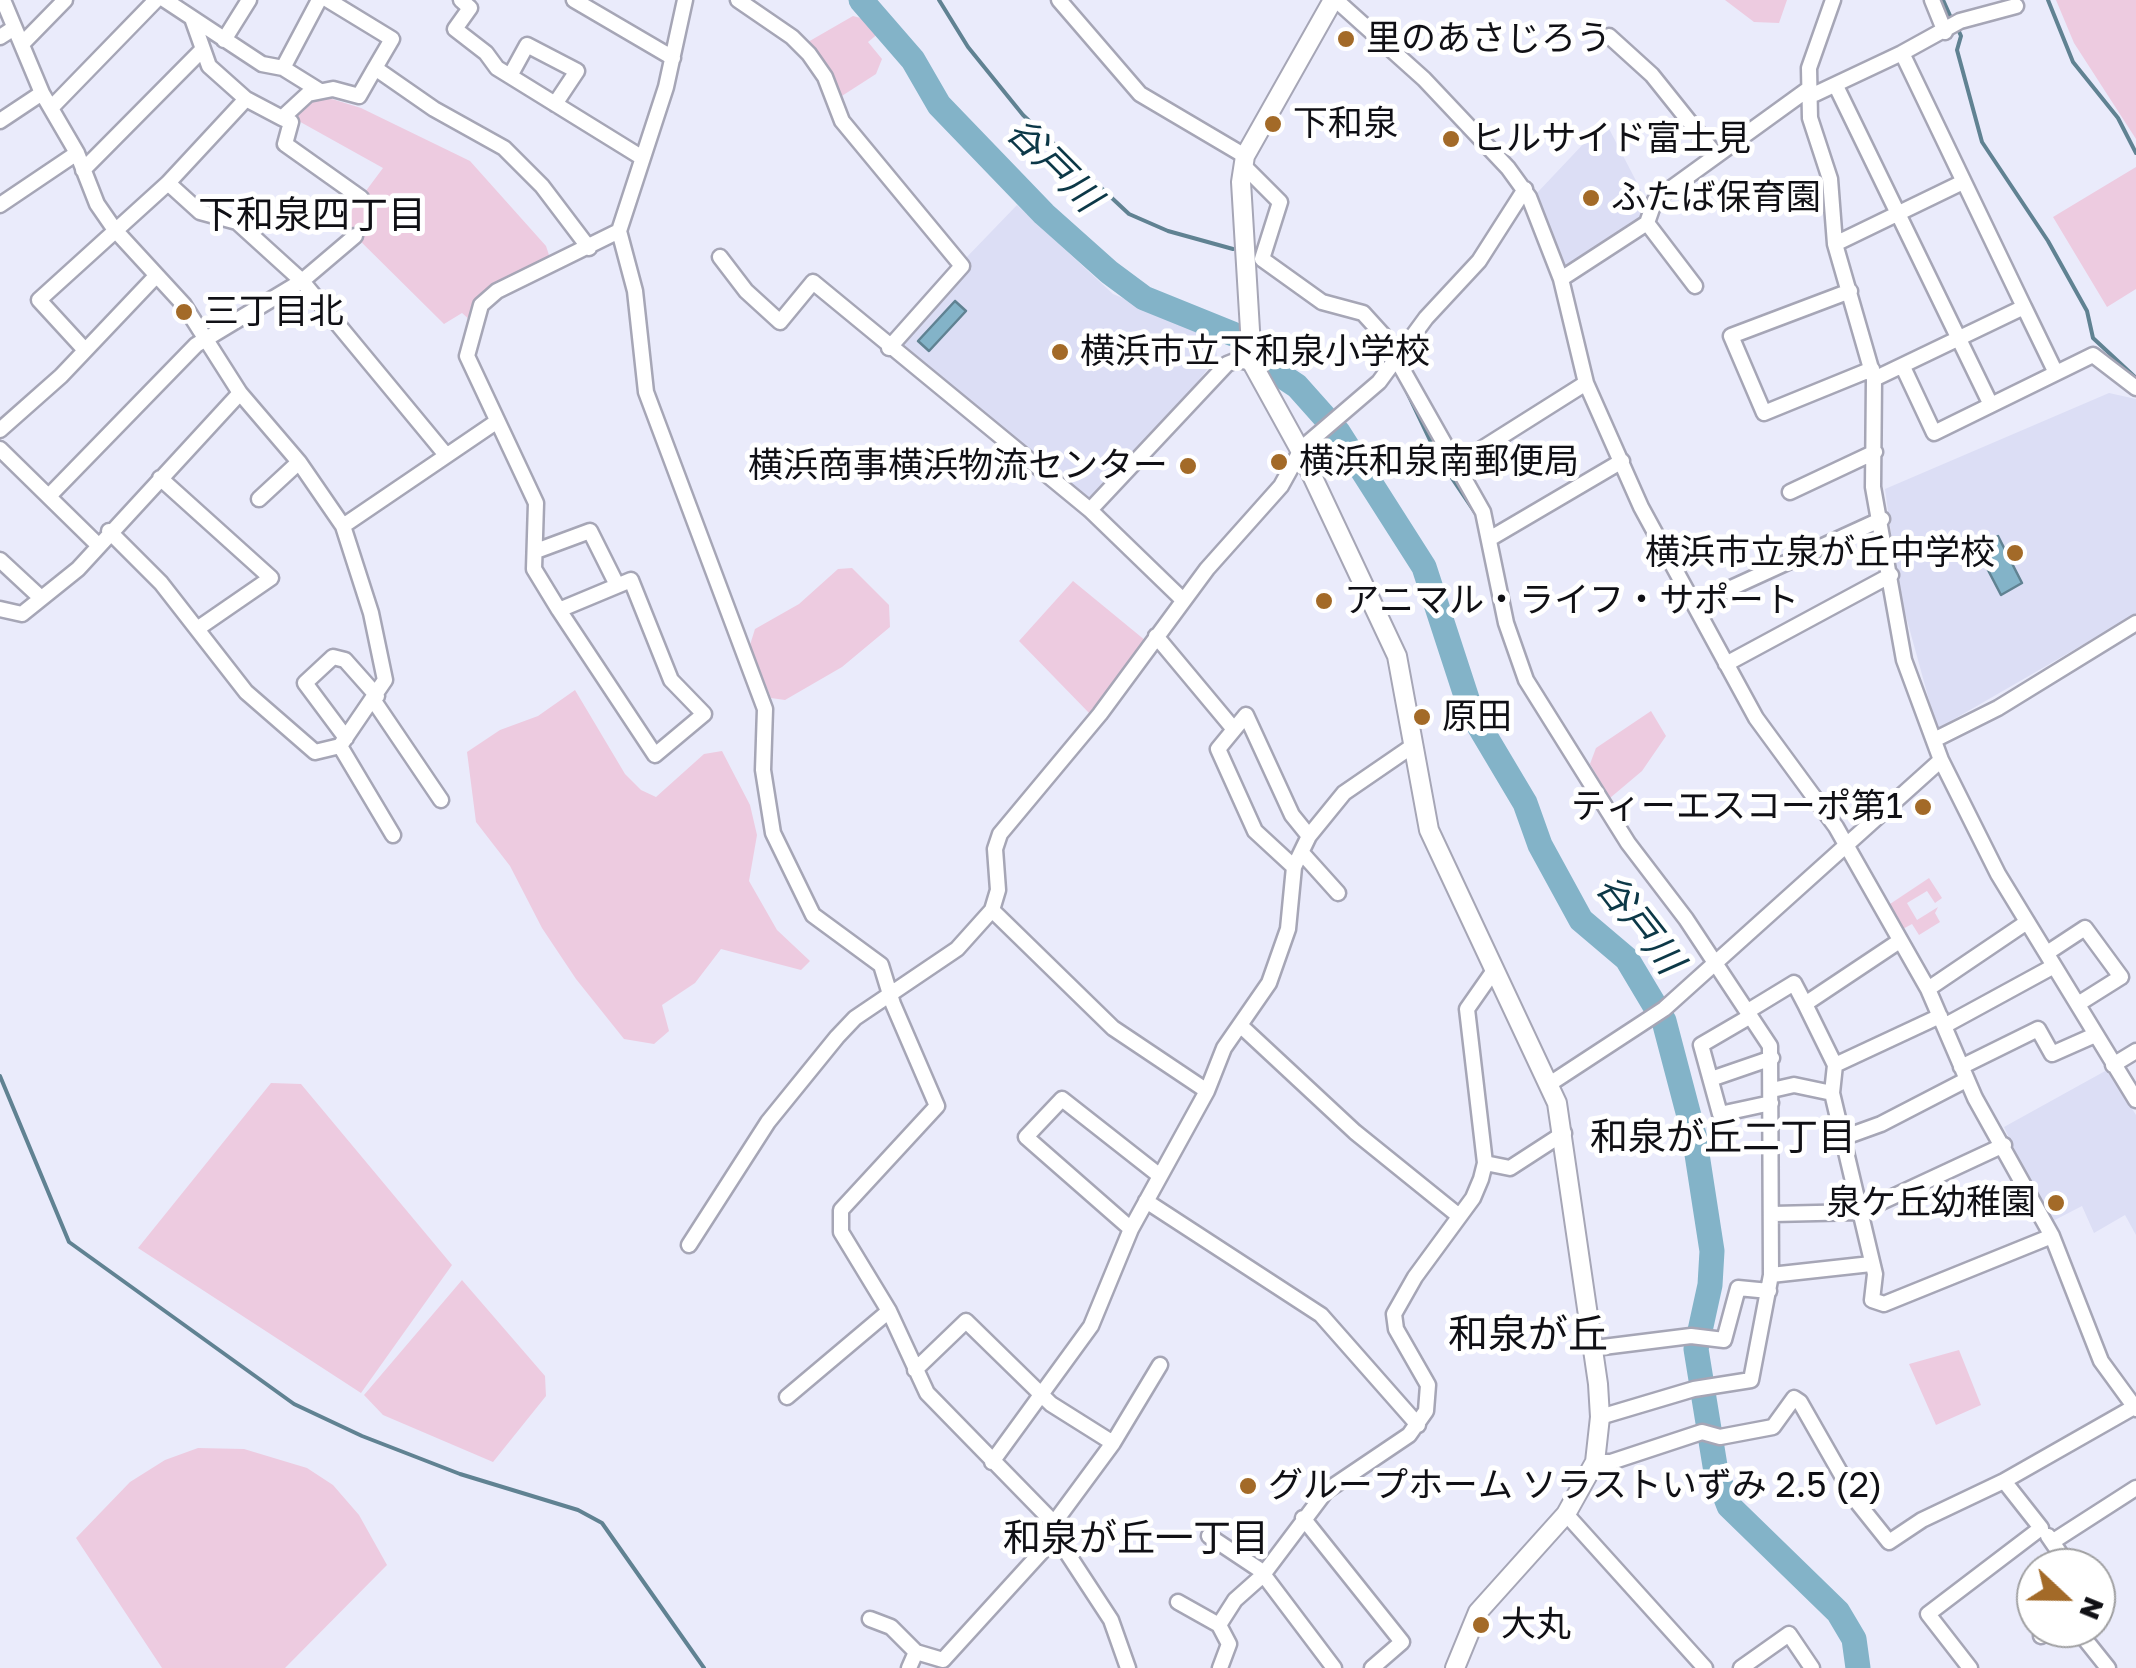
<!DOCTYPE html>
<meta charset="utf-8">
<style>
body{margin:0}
#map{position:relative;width:2136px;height:1668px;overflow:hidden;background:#eaebfb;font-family:"Golos Text",sans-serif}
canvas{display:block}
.north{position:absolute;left:2016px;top:1548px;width:100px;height:100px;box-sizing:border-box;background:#fff;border:2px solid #9f9fa1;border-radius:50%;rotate:112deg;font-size:28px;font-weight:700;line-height:40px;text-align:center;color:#101015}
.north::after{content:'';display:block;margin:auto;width:35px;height:45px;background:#a36a28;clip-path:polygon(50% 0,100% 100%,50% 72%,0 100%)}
</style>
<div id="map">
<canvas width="2136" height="1668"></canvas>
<div class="north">N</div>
</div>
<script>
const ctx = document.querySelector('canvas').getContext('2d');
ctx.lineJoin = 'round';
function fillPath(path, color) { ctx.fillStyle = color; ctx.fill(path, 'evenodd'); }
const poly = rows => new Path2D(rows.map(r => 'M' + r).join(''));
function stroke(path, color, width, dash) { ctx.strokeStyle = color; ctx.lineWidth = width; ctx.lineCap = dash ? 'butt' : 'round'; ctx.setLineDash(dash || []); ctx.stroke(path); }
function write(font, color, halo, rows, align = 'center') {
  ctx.font = font + ' "Golos Text","Noto Sans JP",sans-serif'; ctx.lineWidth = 10; ctx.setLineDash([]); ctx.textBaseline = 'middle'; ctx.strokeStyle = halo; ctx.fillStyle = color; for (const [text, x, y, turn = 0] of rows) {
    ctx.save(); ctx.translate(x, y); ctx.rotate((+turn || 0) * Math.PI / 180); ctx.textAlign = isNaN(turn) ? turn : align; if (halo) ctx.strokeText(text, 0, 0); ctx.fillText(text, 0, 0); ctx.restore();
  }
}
const built = poly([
 [1605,121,1647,202,1639,223,1567,269,1560,266,1536,194],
 [1017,205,1113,294,1215,337,1217,356,1186,398,1094,499,1077,498,899,349,899,341,969,267,963,261],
 [2109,393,2136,399,2136,614,1937,729,1899,591,1885,489],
 [2107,1070,2136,1115,2136,1235,2125,1215,2094,1233,2082,1206,2049,1223,2004,1127]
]);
const green = poly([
 [1725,0,1787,0,1779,23,1754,22],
 [2056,0,2136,0,2136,139,2074,43],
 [853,16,880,23,885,28,868,42,882,59,876,74,834,101,801,46],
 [316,94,361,108,470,161,546,246,551,261,515,277,470,320,462,313,444,324,342,223,383,168,295,119],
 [2136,167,2136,289,2107,307,2053,217],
 [852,568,889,605,890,627,842,667,785,700,771,698,750,645,755,629,799,604,838,569],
 [1073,581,1146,641,1091,715,1019,641],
 [575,690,625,774,641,790,656,797,704,754,722,751,750,805,757,835,749,881,777,930,810,961,801,970,721,949,695,983,662,1005,669,1031,654,1044,624,1039,576,979,542,928,510,866,476,822,467,752,500,730,538,716],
 [1651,711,1666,736,1642,771,1610,798,1590,764,1596,748],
 [1929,878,1942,898,1935,903,1927,891,1907,903,1917,920,1938,907,1935,913,1940,922,1919,935,1912,924,1901,930,1887,906],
 [271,1083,301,1084,452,1265,361,1393,138,1248],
 [462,1280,545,1376,546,1396,493,1462,383,1415,364,1395],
 [1959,1350,1981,1405,1936,1425,1909,1364],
 [198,1448,244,1449,307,1468,333,1485,359,1515,387,1565,285,1668,162,1668,76,1538,130,1482,165,1460]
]);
const water = poly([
 [955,301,966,311,929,351,918,341,955,301],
 [1998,536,2022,583,2001,595,1976,547,1998,536]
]);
const stream = poly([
 [939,0,968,47,1023,115,1129,214,1168,231,1233,249],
 [1943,0,1952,20],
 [2048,0,2073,62,2118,118,2136,153],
 [1957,27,1961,36,1957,50,1982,142,2048,241,2087,311,2093,338,2136,378],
 [1262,267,1315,305],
 [1404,386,1439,459,1478,517],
 [1508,648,1515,667],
 [0,1076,69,1242,294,1404,362,1436,460,1474,578,1510,602,1523,704,1668]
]);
const river = poly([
 [861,0,913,60,939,105,1044,214,1109,272,1144,298,1233,334],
 [1270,368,1297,386,1338,432,1424,567,1472,714,1525,803,1540,845,1581,920,1627,959,1664,1021,1694,1135,1712,1251,1710,1285,1696,1349,1716,1472,1729,1506,1838,1612,1854,1639,1858,1668]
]);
const minor = poly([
 [3,0,42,93,77,153,97,204,115,230,184,305,240,393,299,462,343,526,371,613,385,680,340,746,315,752,246,692,161,583,109,531],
 [165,0,262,64,283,68,319,0],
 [328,0,392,39,375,68,434,109,504,148,542,186,589,248],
 [461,0,470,8,455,29,486,53,497,68,641,157],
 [574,0,673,58],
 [685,0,666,87,619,231,635,291,646,392,765,709,763,770,773,833,813,915,881,965,893,1004,937,1106,841,1210,841,1232,889,1311,927,1393,1054,1523,1056,1536,1111,1620,1128,1668],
 [738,0,792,37,809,54,825,77,842,121,962,266,889,348],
 [1059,0,1140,94,1245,156],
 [1336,0,1424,79,1508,168,1529,197,1561,279,1586,383,1641,507,1756,718,1836,827,1928,989,1975,1098,2052,1236,2101,1361,2136,1409],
 [1833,0,1809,68,1810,118,1830,179,1835,244,1874,379,1873,487,1904,660,1941,760,1998,874,2136,1100],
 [1932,0,1945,32],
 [1609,36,1652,75,1716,155],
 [0,37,14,28],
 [224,40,249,0],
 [22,44,65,0],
 [1902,53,1960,21,2016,6],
 [283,68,320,91],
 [510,76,527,45,577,71,555,104],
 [1836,86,1991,405],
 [246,99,282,118,308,94,333,89,359,96,375,68],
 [52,107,156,0],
 [282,118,291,122,285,144,361,198],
 [0,121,42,93],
 [1243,165,1280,202,1262,259,1322,302,1363,313,1383,335,1483,512,1506,623,1526,680,1628,843,1686,919,1770,1046,1771,1275,1751,1380,1694,1389,1600,1417],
 [83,170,201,51],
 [168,183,200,212,237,222,302,281,446,455],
 [0,205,77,153],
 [1647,223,1695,286],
 [1835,244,1963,182],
 [720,257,746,291,780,322,813,282,1090,510,1183,600],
 [1561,279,1647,223,1655,200,1807,90,1815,94,1902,53,2024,307,1874,379],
 [1850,291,1731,336,1764,413,1872,369],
 [2024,307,2055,371],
 [84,349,39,300,168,183,246,99,209,66,193,21],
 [1903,367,1934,433,2093,355,2136,388],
 [0,430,61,376,156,276],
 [0,449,97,544],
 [1453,467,1586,383],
 [160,478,271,578,197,629],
 [1790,492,1875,452],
 [49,496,196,345,302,281,355,236],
 [259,499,299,462],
 [1090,510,1227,364,1237,360,1252,363],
 [343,526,496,422],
 [1491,538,1622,461],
 [536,551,590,531,616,583],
 [0,560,41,598],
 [1696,604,1882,519],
 [0,609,22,614,78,569,240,393],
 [559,610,631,580,671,680,704,714,655,755,559,610,534,569,536,503,467,356,481,305,497,291,619,231],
 [1156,636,1232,727],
 [1726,664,1891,575],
 [374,701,441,800],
 [346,738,305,683,333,657,345,660,377,696],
 [1936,739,1998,708,2136,623],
 [340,746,393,835],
 [1302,853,1338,893],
 [1294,867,1255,831,1218,749,1246,715,1292,815,1309,836],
 [992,910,1113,1028,1207,1091],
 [1898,942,1805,1004,1835,1065,1832,1093,1875,1274,1872,1300,1884,1304,2052,1236],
 [2047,953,2085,928,2121,977,2078,1004],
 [1928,989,2027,922],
 [1748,1011,1794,983,1805,1004],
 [1749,1017,1701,1045,1720,1114,1771,1103],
 [1240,1025,1355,1132,1459,1216],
 [1944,1026,2054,966],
 [1835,1065,1940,1016],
 [2113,1065,2136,1051],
 [1961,1067,2038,1029,2052,1054,2095,1035],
 [1711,1079,1772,1058],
 [1551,1083,1664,1009,1941,760],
 [1772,1090,1794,1085,1832,1093],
 [1845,1137,1881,1124,1966,1080],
 [1485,1163,1510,1168,1564,1133],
 [1146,1201,1321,1315,1418,1425],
 [1773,1214,1860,1212,2004,1145],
 [1131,1229,1026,1137,1062,1099,1160,1176],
 [689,1245,768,1122,837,1037,855,1018,957,949,992,910,998,890,995,849,1000,834,1100,714,1207,569,1281,486,1302,448,1379,382,1426,318,1479,261,1525,189],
 [1771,1275,1871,1264],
 [1595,1348,1691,1336,1724,1340,1738,1288,1769,1291],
 [915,1370,966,1321,1051,1404,1113,1443],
 [787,1397,889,1311],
 [992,1462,1091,1326,1131,1229,1207,1091,1224,1048,1269,983,1288,929,1294,867,1309,836,1344,793,1411,747],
 [1595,1462,1611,1462,1702,1432,1720,1437,1773,1427,1794,1398,1800,1402,1857,1502,1889,1542,1922,1520,2004,1481,2134,1407],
 [1566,1514,1705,1668],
 [1303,1518,1402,1642,1372,1668],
 [1054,1523,1113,1443,1160,1365],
 [1209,1536,1260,1570,1334,1668],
 [2048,1536,2070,1568],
 [2052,1542,2136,1488],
 [1178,1602,1219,1625],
 [870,1619,891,1627,916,1652,943,1660,1056,1536],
 [2076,1628,2108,1668],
 [2041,1636,2051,1628],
 [909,1668,916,1652],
 [1220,1668,1229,1644,1219,1625,1235,1600,1262,1576,1326,1491,1409,1435,1426,1411,1428,1385,1396,1329,1394,1314,1415,1277,1473,1198,1481,1179,1485,1163,1467,1009,1495,969],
 [1741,1668,1789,1634,1812,1668],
 [1970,1668,1928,1614,2041,1528,2004,1481]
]);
const tertiary = poly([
 [1333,0,1245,156,1241,182,1252,363,1300,450,1397,656,1429,830,1557,1103,1598,1384,1600,1417,1595,1462,1566,1514,1478,1612,1455,1668]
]);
const markers = [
 [1346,39,10,"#a36a28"],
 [1273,124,10,"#a36a28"],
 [1451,139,10,"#a36a28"],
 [1591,198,10,"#a36a28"],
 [184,312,10,"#a36a28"],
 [1060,352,10,"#a36a28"],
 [1279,462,10,"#a36a28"],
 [1188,466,10,"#a36a28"],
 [2015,553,10,"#a36a28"],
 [1324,601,10,"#a36a28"],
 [1422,717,10,"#a36a28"],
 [1923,807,10,"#a36a28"],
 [2056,1203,10,"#a36a28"],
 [1248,1486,10,"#a36a28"],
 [1481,1625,10,"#a36a28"]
];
const poiNames = [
 ["里のあさじろう",1366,39],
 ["下和泉",1293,124],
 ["ヒルサイド富士見",1471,139],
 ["ふたば保育園",1611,198],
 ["三丁目北",204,312],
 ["横浜市立下和泉小学校",1080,352],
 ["横浜和泉南郵便局",1299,462],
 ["横浜商事横浜物流センター",1168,466,"right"],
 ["横浜市立泉が丘中学校",1995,553,"right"],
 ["アニマル・ライフ・サポート",1344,601],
 ["原田",1442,717],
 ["ティーエスコーポ第1",1903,807,"right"],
 ["泉ケ丘幼稚園",2036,1203,"right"],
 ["グループホーム ソラストいずみ 2.5 (2)",1268,1486],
 ["大丸",1501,1625]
];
const waterNames = [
 ["谷戸川",1053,165,45],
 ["谷戸川",1639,924,52]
];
const neighbourhoodNames = [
 ["下和泉四丁目",312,216],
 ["和泉が丘二丁目",1723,1138],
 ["和泉が丘一丁目",1136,1539]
];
const quarterNames = [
 ["和泉が丘",1528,1335]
];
fillPath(built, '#dcdef5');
fillPath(green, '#edcbe0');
fillPath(water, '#83b3c8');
stroke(water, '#608292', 2.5);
stroke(stream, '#608292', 4);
stroke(river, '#83b3c8', 25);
stroke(minor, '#a6a6b6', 19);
stroke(tertiary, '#a6a6b6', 22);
stroke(minor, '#fff', 14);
stroke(tertiary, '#fff', 18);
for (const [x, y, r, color] of markers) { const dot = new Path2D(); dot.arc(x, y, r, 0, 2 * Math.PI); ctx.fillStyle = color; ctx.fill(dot); stroke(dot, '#fff', 4); }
write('35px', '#101015', '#fff', poiNames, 'left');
write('italic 38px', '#0c3847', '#fff', waterNames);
write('38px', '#101015', '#fff', neighbourhoodNames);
write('40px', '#101015', '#fff', quarterNames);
</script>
